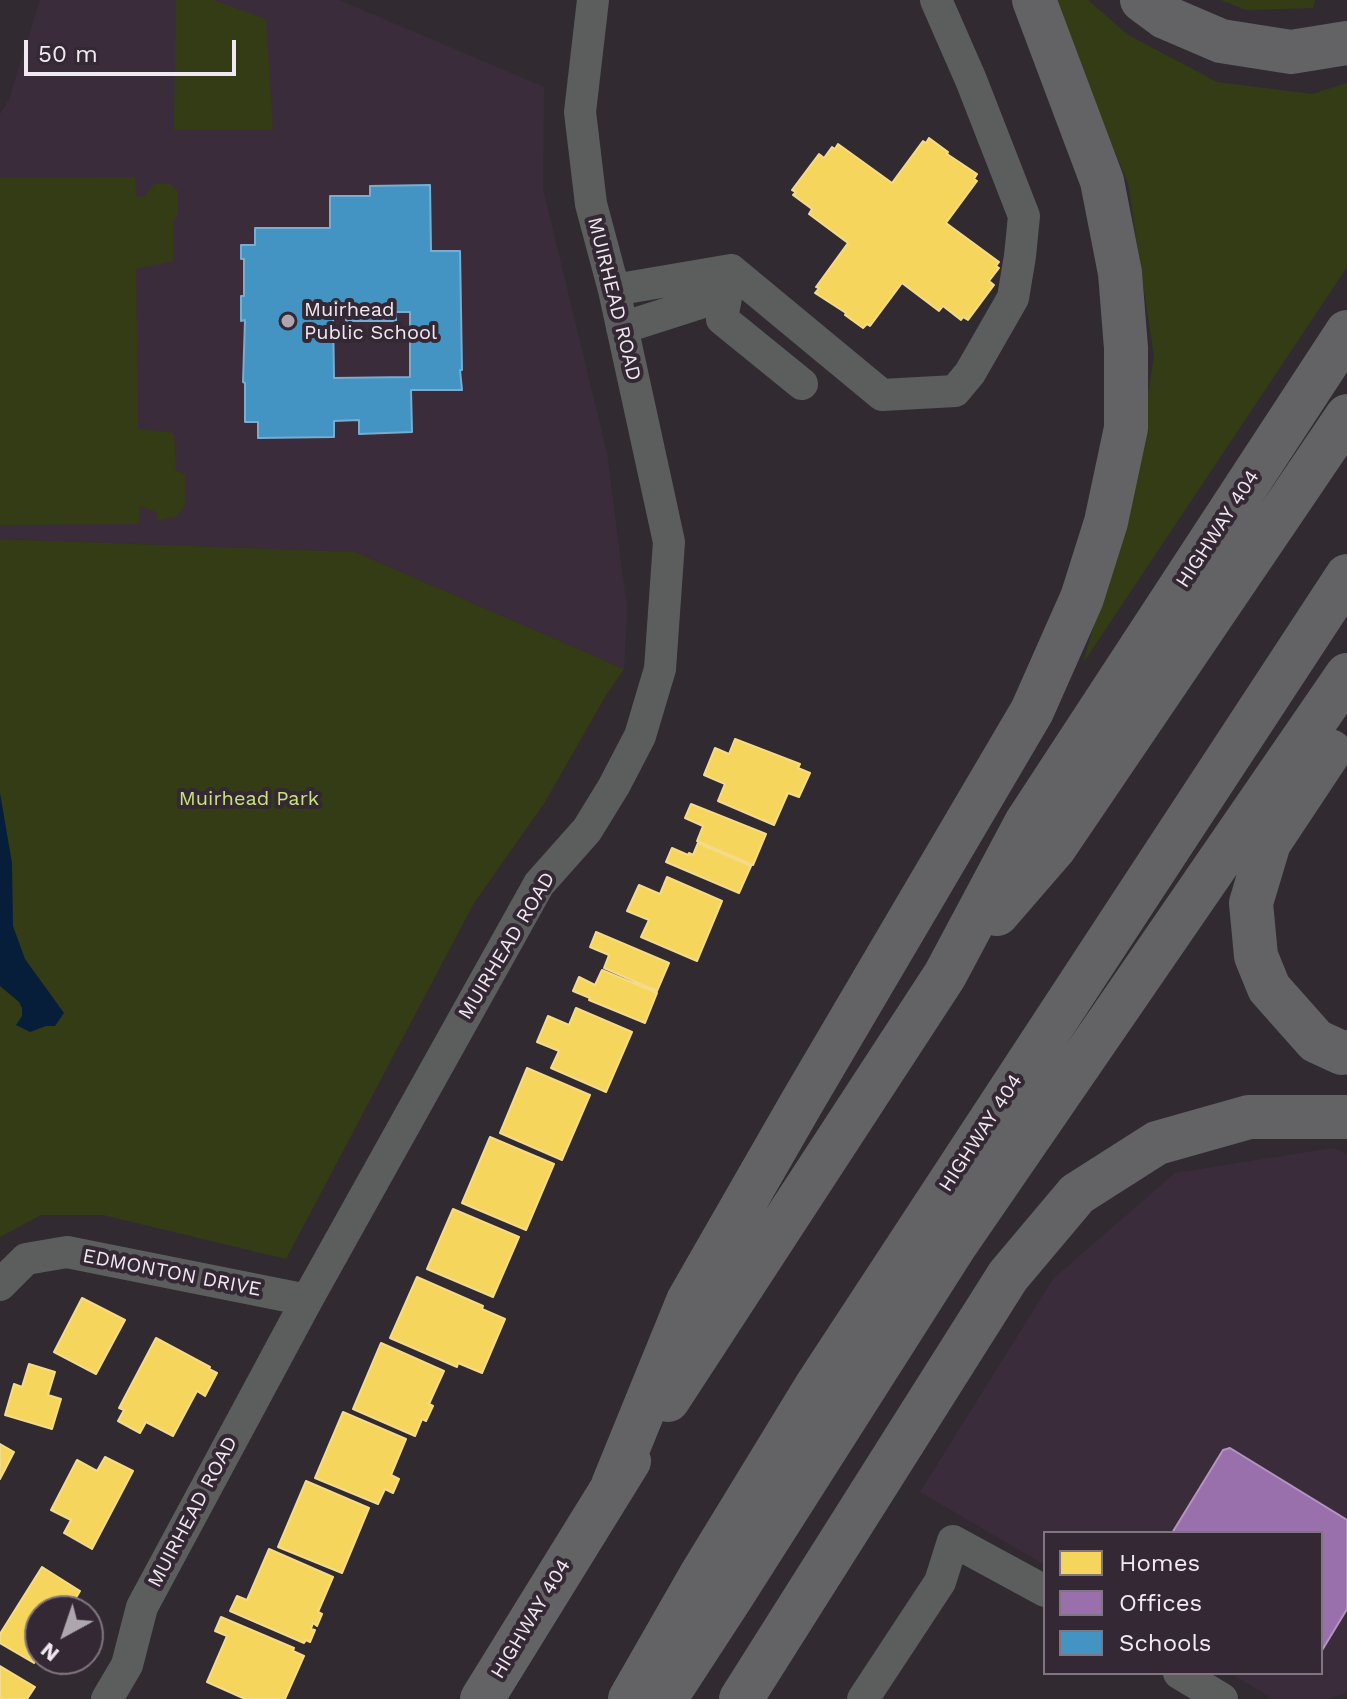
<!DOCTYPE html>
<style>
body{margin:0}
#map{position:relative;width:1347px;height:1699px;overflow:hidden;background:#312b31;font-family:"Work Sans",sans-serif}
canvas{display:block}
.legend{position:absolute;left:1043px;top:1531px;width:280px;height:144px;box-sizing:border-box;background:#342834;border:2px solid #807580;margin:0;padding:10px 14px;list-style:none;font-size:24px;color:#f1e9f1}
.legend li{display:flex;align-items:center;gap:16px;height:40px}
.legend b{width:40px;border:2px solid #807580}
.north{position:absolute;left:24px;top:1595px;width:80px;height:80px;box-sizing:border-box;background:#342834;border:2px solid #807580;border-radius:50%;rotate:220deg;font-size:22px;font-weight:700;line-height:32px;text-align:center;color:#f1e9f1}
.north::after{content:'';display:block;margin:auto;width:28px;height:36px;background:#aea6ae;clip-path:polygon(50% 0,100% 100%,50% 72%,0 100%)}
.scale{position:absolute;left:24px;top:40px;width:212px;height:36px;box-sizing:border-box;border:4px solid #f1e9f1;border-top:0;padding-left:10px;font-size:24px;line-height:28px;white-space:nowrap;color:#f1e9f1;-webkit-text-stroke:6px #342834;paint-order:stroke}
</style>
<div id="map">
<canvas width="1347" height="1699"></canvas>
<ul class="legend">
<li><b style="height:22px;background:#f6d55c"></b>Homes</li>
<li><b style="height:22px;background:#9970ab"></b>Offices</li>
<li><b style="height:22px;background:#4393c3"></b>Schools</li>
</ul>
<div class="north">N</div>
<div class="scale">50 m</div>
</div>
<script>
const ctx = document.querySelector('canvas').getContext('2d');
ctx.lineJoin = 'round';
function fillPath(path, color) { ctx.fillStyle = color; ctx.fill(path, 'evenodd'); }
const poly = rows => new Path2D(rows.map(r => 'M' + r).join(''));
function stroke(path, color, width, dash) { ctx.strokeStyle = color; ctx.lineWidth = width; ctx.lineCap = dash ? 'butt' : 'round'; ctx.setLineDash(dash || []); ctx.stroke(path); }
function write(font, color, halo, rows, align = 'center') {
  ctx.font = font + ' "Work Sans",sans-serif'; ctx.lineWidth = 8; ctx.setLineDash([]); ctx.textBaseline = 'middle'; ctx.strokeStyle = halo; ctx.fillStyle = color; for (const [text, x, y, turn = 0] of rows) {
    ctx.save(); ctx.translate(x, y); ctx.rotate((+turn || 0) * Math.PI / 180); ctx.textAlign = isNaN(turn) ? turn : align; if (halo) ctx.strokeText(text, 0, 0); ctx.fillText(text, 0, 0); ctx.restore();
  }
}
const built = poly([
 [40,0,339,0,544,87,543,189,607,453,627,608,624,669,355,552,0,539,0,114,9,99],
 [1333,1148,1347,1154,1347,1693,1326,1699,1274,1699,1230,1673,1321,1673,1321,1533,1045,1533,1045,1565,920,1492,1053,1279,1175,1173]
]);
const green = poly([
 [176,0,213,0,266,19,273,130,174,130],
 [1052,0,1088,0,1128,35,1217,82,1312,94,1347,83,1347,267,1083,663,1132,491,1154,357,1128,183],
 [1221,0,1315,0,1313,8,1246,10],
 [135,177,136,197,145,196,154,184,170,184,178,191,178,214,173,221,173,261,136,269,138,429,174,433,176,471,185,474,185,506,175,517,158,521,156,512,139,506,139,524,0,525,0,178],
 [0,539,355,552,624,669,606,695,545,802,474,903,286,1259,103,1215,41,1215,0,1237]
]);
const water = poly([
 [0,793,12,863,13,926,25,959,64,1013,55,1026,46,1026,30,1032,16,1025,22,1016,22,1008,19,1002,0,986]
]);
const homes = poly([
 [929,138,948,152,947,154,977,174,974,179,977,181,946,223,999,262,996,266,999,268,989,281,994,285,968,320,963,317,961,320,943,306,939,311,902,283,870,326,867,324,863,328,845,315,846,313,815,293,819,288,816,287,848,243,809,214,812,209,793,195,796,192,792,190,819,154,824,158,832,147,835,149,838,144,892,183,923,141,926,143,929,138],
 [735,739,800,764,798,768,810,773,799,797,788,793,774,825,718,801,725,784,704,775,715,748,729,754,735,739],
 [691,804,766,834,753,865,697,841,703,826,685,818,691,804],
 [698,843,751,866,739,893,666,862,672,848,688,855,689,853,693,855,698,843],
 [667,877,722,901,697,961,641,937,649,920,627,911,639,885,660,894,667,877],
 [596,932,669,963,657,991,604,968,609,955,590,947,596,932],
 [602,970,657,993,645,1023,589,1000,590,998,573,991,579,977,595,985,602,970],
 [576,1008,632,1032,606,1092,551,1068,559,1051,537,1042,548,1016,569,1025,576,1008],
 [527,1068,590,1095,562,1160,500,1133,527,1068],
 [490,1137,554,1164,526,1230,462,1203,490,1137],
 [453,1209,519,1237,493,1297,427,1269,453,1209],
 [417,1277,483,1306,482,1309,505,1319,482,1373,458,1363,457,1367,390,1338,417,1277],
 [82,1298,125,1320,96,1374,54,1352,82,1298],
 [156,1338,210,1367,209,1369,217,1373,205,1396,197,1391,173,1436,146,1422,140,1433,118,1421,124,1410,119,1408,156,1338],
 [381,1343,444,1371,429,1404,433,1406,426,1421,422,1419,415,1436,353,1409,381,1343],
 [29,1364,55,1372,48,1395,61,1399,52,1429,5,1415,14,1384,22,1387,29,1364],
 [343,1412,406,1439,391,1475,399,1479,393,1493,385,1489,378,1504,315,1478,343,1412],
 [0,1444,14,1452,0,1479,0,1444],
 [105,1457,133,1471,92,1549,64,1533,71,1520,51,1510,77,1460,97,1471,105,1457],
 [306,1481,369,1508,342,1573,278,1547,306,1481],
 [269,1549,333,1577,318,1612,322,1614,317,1626,313,1623,311,1629,315,1630,310,1642,306,1640,304,1643,230,1611,237,1596,247,1600,269,1549],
 [42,1567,80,1591,68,1611,40,1611,40,1653,34,1663,0,1643,0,1634,42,1567],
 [221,1617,294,1648,293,1651,304,1656,285,1699,245,1699,207,1682,227,1636,215,1631,221,1617],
 [0,1666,35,1687,27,1699,0,1699,0,1666]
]);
const offices = poly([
 [1230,1448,1347,1520,1347,1609,1321,1652,1321,1533,1172,1533,1223,1450,1230,1448]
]);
const schools = poly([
 [430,185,431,251,460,251,462,370,460,370,462,390,411,390,412,432,359,434,359,420,334,421,334,437,258,438,258,422,245,422,245,383,243,382,245,320,241,321,241,296,244,296,244,259,241,259,241,245,255,245,255,228,330,228,330,196,370,196,370,186,430,185],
 [396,312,410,312,410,377,334,378,333,314,346,314,346,321,396,321,396,312]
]);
const minor = poly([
 [731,270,722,319,802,384],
 [614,290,731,270,882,395,955,391,970,373,1013,298,1020,256,1024,216,971,80,936,0],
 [622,328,700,303,731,270],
 [0,1285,26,1259,67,1252,307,1300],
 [1179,1673,1222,1699],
 [107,1699,127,1665,142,1607,307,1300,539,884,587,830,614,786,640,736,654,689,660,669,669,542,614,290,591,204,580,112,593,0],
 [863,1699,940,1582,953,1541,1045,1591]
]);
const highway = poly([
 [1142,0,1165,17,1221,41,1291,52,1347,43],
 [1330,751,1269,843,1251,903,1256,956,1269,988,1316,1041,1342,1053,1347,1052],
 [997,914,1055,847,1347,416],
 [668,1400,945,975,1026,823,1347,332],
 [613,1485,688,1301,801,1104,1032,711,1082,598,1106,522,1126,428,1126,348,1120,273,1102,181,1034,0],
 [482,1699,629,1461],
 [630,1699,701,1575,817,1385,1347,576],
 [665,1699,732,1596,956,1244,1347,675],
 [741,1699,1008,1276,1077,1194,1157,1143,1249,1117,1347,1117]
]);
const markers = [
 [288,321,8,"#aea6ae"]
];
const streetNames = [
 ["MUIRHEAD ROAD",614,299,76],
 ["HIGHWAY 404",1218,529,-57],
 ["MUIRHEAD ROAD",507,946,-59],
 ["HIGHWAY 404",981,1133,-57],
 ["EDMONTON DRIVE",172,1273,11],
 ["MUIRHEAD ROAD",193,1512,-62],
 ["HIGHWAY 404",531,1619,-59]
];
const poiNames = [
 ["Muirhead",304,310],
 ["Public School",304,333]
];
const parkNames = [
 ["Muirhead Park",249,799]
];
fillPath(built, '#3b2c3b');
fillPath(green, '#343c15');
fillPath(water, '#071e3a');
fillPath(homes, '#f6d55c');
stroke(homes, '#f4db89', 2);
fillPath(offices, '#9970ab');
stroke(offices, '#b394c0', 2);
fillPath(schools, '#4393c3');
stroke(schools, '#77add1', 2);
stroke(minor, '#5c5e5e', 32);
stroke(highway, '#636365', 44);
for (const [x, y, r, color] of markers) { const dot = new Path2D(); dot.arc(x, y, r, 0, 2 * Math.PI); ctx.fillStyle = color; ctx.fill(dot); stroke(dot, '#342834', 3); }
write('20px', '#f1e9f1', '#342834', streetNames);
write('20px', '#f1e9f1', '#342834', poiNames, 'left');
write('20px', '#c8e476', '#342834', parkNames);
</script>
